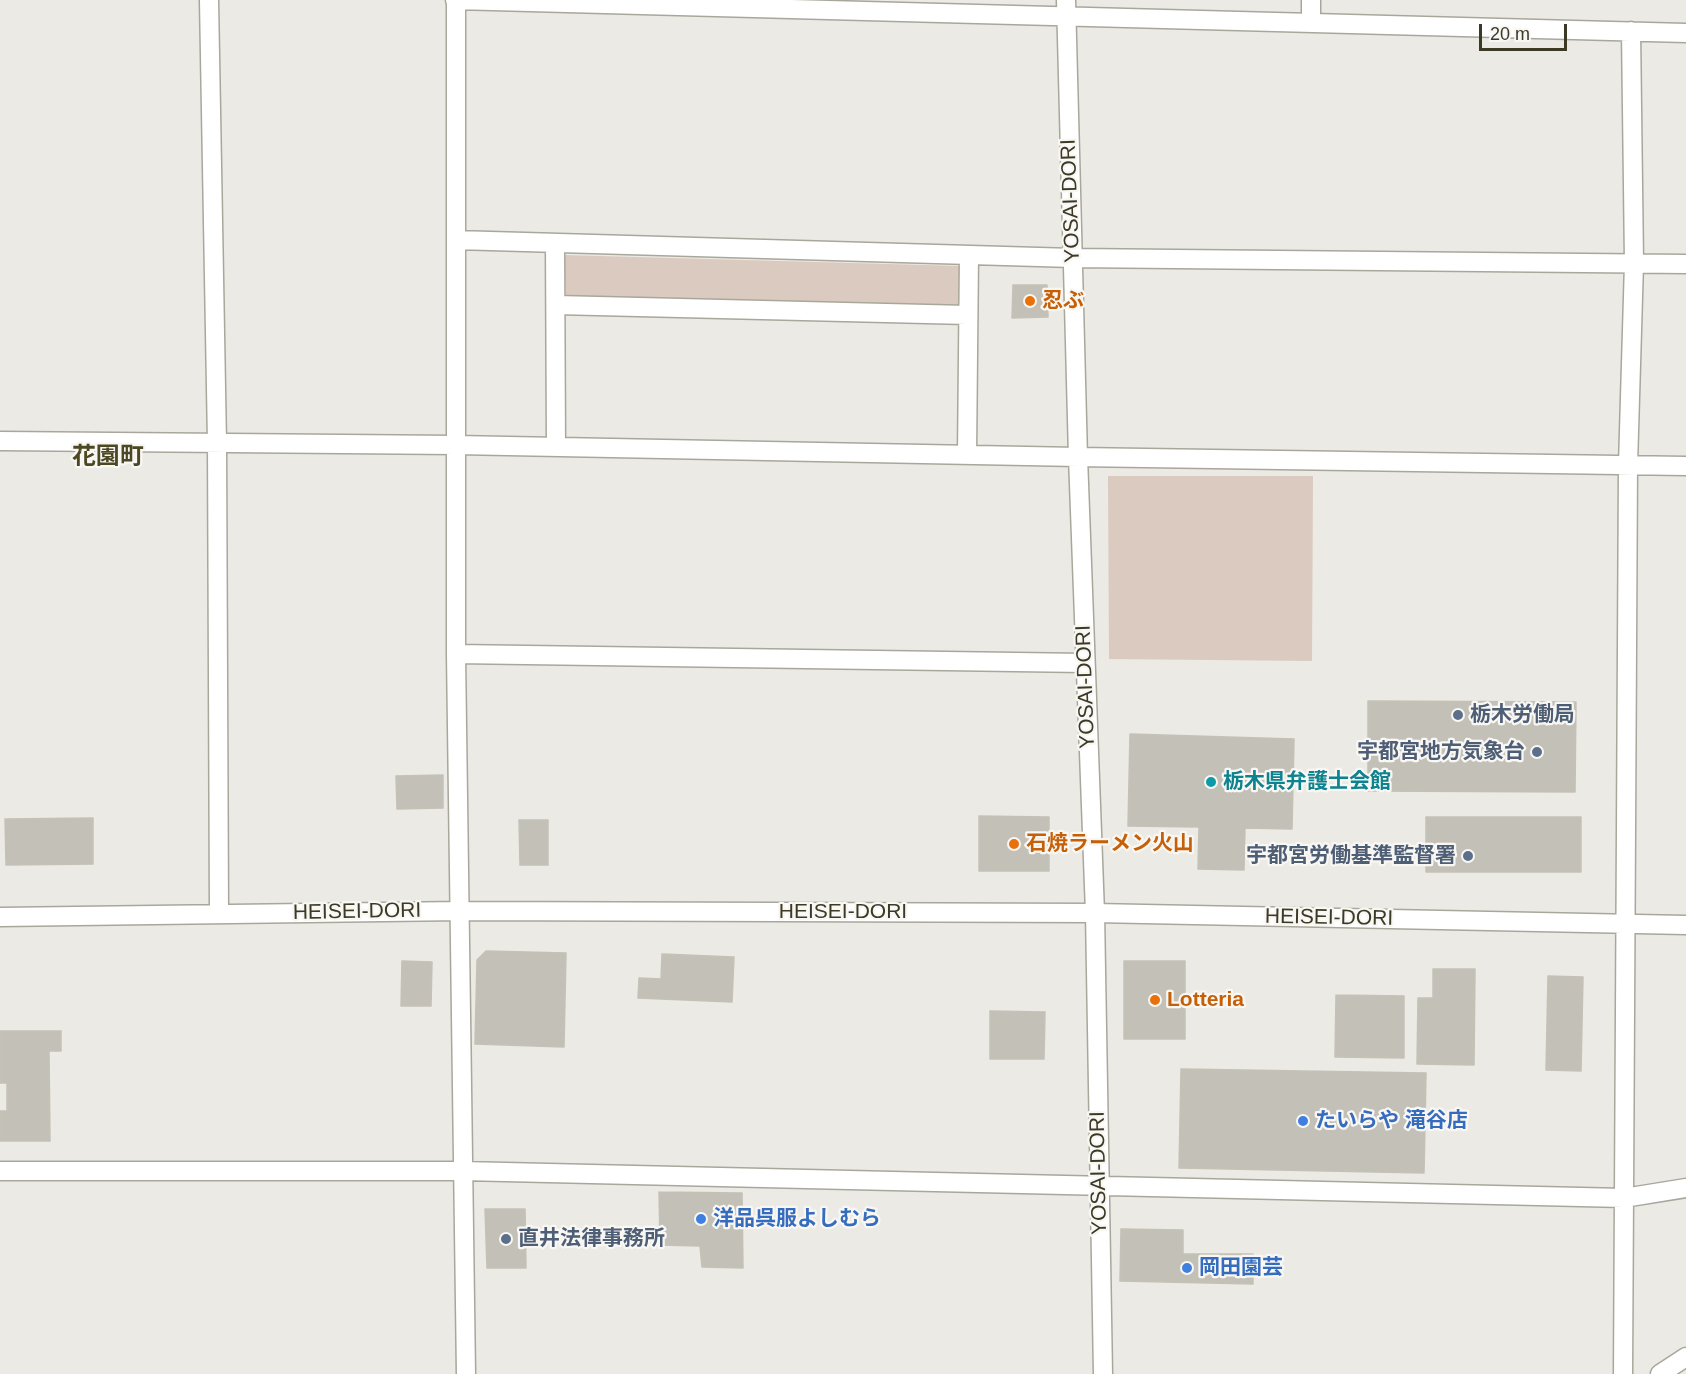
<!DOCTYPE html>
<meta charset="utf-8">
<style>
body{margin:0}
#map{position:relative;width:1686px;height:1374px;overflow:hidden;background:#eceae4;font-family:Helvetica,sans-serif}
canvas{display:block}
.scale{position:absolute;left:1479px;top:24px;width:88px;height:27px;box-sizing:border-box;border:3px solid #3c3925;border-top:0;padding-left:8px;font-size:18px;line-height:21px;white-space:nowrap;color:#3c3925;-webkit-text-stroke:4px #f9f7f4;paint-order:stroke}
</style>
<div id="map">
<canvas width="1686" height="1374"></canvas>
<div class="scale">20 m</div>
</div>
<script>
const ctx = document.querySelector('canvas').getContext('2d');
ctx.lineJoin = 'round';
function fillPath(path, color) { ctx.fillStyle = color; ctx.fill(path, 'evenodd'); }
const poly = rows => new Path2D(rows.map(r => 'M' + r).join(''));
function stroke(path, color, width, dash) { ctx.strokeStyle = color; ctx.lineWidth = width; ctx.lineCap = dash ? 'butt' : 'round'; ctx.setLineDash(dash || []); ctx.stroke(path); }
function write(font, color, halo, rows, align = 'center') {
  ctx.font = font + ' Helvetica,"Noto Sans JP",sans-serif'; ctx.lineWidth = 4.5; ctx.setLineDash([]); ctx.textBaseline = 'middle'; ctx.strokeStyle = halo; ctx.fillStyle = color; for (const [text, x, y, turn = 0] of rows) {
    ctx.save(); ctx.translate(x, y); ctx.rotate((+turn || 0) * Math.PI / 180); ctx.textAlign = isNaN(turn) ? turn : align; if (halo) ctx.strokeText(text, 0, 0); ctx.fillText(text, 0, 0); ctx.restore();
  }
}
const green = poly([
 [564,255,960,266,960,305,566,297],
 [1108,476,1313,476,1312,661,1109,659]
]);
const building = poly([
 [1013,285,1047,285,1048,317,1012,318,1013,285],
 [1368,701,1576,702,1575,792,1368,791,1368,701],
 [1130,734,1294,739,1292,829,1245,828,1244,870,1198,869,1199,827,1128,826,1130,734],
 [443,775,443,808,397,809,396,776,443,775],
 [979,816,1049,817,1049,871,979,871,979,816],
 [1426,817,1581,817,1581,872,1426,872,1426,817],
 [93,818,93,864,6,865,5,819,93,818],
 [519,820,548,820,548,865,520,865,519,820],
 [486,951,566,953,564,1047,475,1044,477,960,486,951],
 [662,954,734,957,732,1002,638,998,639,978,661,979,662,954],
 [402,961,432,962,431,1006,401,1006,402,961],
 [1124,961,1185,961,1185,1039,1124,1039,1124,961],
 [1433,969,1475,969,1474,1065,1417,1064,1418,998,1433,998,1433,969],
 [1548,976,1583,977,1581,1071,1546,1070,1548,976],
 [1336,995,1404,996,1404,1058,1335,1057,1336,995],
 [990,1011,1045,1012,1044,1059,990,1059,990,1011],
 [0,1031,61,1031,61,1051,49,1051,50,1141,0,1141,0,1111,7,1111,7,1083,0,1083,0,1031],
 [1181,1069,1426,1073,1424,1173,1179,1168,1181,1069],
 [659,1192,742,1193,743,1268,702,1267,700,1246,660,1245,659,1192],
 [485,1209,525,1209,526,1268,487,1268,485,1209],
 [1121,1229,1183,1230,1183,1254,1253,1254,1253,1284,1120,1281,1121,1229]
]);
const minor = poly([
 [209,0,217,443,219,914],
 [455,0,1686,33],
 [456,0,456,654,466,1374],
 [1066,0,1078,457,1095,913,1103,1374],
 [1311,0,1311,22],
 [456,240,1073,258,1686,264],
 [555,244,556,447],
 [556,305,968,315],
 [0,441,456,445,1078,457,1686,466],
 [967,455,969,255],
 [456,654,1085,663],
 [0,917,461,911,1095,913,1686,925],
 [0,1171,462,1171,1624,1198,1686,1188],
 [1623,1374,1628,465,1634,263,1631,31],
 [1660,1374,1686,1357]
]);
const markers = [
 [1030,301,6,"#e8710a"],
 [1458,715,6,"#5c6f8a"],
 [1537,752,6,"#5c6f8a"],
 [1211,782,6,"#0f9aa8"],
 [1014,844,6,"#e8710a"],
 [1468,856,6,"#5c6f8a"],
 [1155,1000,6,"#e8710a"],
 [1303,1121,6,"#3f7fe0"],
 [701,1219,6,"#3f7fe0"],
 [506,1239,6,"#5c6f8a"],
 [1187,1268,6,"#3f7fe0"]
];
const streetNames = [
 ["YOSAI-DORI",1071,201,-92],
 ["YOSAI-DORI",1086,687,-92],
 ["HEISEI-DORI",357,912,-1],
 ["HEISEI-DORI",843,912],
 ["HEISEI-DORI",1329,918,1],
 ["YOSAI-DORI",1099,1173,-91]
];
const foodNames = [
 ["忍ぶ",1042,301],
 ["石焼ラーメン火山",1026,844],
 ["Lotteria",1167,1000]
];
const serviceNames = [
 ["栃木労働局",1470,715],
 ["宇都宮地方気象台",1525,752,"right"],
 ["宇都宮労働基準監督署",1456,856,"right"],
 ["直井法律事務所",518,1239]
];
const cultureNames = [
 ["栃木県弁護士会館",1223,782]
];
const shopNames = [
 ["たいらや 滝谷店",1315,1121],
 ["洋品呉服よしむら",713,1219],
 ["岡田園芸",1199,1268]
];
const quarterNames = [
 ["花園町",108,457]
];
fillPath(green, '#dbcabf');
fillPath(building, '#c3c0b7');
stroke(building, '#c5c1b7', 1.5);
stroke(minor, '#a9a79b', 21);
stroke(minor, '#fff', 18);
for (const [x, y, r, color] of markers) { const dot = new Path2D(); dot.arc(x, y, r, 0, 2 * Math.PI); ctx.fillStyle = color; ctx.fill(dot); stroke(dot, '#f9f7f4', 2); }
write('21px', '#3c3925', '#f9f7f4', streetNames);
write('bold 21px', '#c56008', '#f9f7f4', foodNames, 'left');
write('bold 21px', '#4e5e75', '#f9f7f4', serviceNames, 'left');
write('bold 21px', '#0d838f', '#f9f7f4', cultureNames, 'left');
write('bold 21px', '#366cbe', '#f9f7f4', shopNames, 'left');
write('bold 24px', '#4c4823', '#f9f7f4', quarterNames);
</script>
